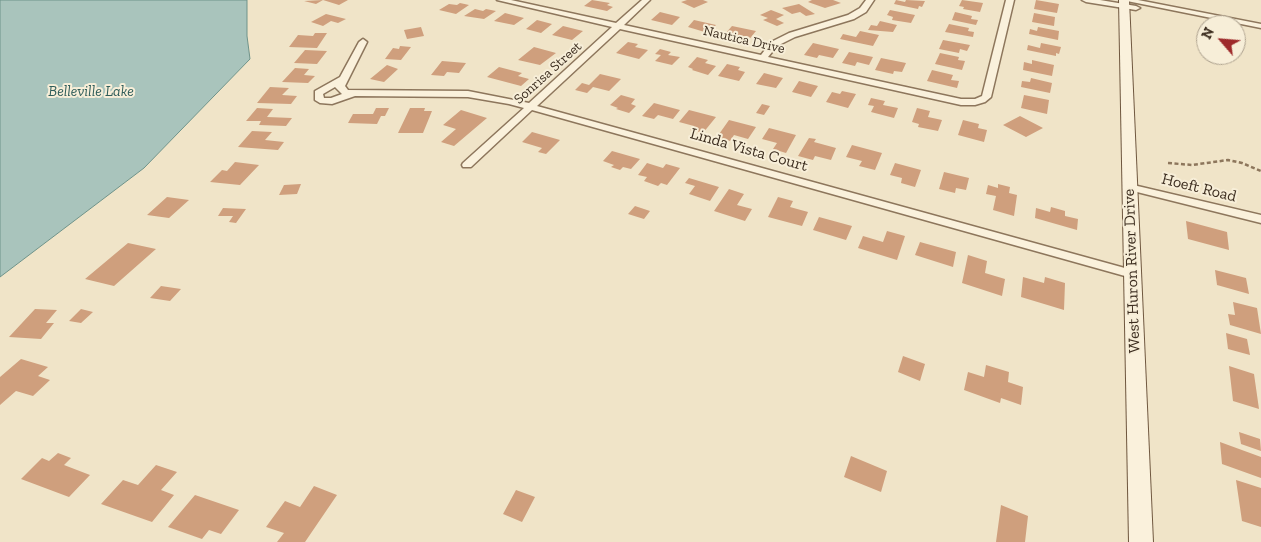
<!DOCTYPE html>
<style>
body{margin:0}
#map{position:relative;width:1261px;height:542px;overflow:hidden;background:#f0e4c8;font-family:"Zilla Slab",serif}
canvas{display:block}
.north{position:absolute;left:1196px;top:15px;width:50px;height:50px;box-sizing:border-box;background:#f7eed8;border:1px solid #ada18e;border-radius:50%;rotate:297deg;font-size:14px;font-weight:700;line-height:20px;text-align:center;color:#3d2e20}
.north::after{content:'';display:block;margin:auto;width:18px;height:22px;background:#9e2a2b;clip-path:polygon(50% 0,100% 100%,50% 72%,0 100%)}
</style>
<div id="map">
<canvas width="1261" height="542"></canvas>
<div class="north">N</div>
</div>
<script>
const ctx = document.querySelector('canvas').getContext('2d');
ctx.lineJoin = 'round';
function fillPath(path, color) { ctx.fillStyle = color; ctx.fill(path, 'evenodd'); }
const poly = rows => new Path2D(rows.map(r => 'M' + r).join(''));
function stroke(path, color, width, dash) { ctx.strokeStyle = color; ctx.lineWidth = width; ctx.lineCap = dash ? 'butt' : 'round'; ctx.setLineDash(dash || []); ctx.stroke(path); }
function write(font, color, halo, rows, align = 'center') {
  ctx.font = font + ' "Zilla Slab",serif'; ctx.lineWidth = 4; ctx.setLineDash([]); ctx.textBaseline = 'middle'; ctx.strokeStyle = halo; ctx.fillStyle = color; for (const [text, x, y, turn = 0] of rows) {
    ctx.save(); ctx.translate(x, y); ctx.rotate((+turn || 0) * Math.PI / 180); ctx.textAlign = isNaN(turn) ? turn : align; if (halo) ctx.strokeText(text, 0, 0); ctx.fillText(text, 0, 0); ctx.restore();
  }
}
const water = poly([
 [0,0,247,0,247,36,250,59,144,168,0,277,0,0]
]);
const building = poly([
 [323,0,348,0,339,5,323,0,316,4,304,1],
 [592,0,610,3,607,5,613,7,607,11,584,6],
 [687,0,703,0,708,2,694,8,681,2],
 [812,0,833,0,841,3,825,8,808,2],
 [896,0,905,2,906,0,925,1,922,7,919,6,918,9,894,4],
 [962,0,983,3,980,12,963,9,964,7,959,6],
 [1036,0,1059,4,1057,13,1034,9],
 [460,3,469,5,456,14,439,10,449,4,457,5],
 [799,4,815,14,806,16,800,12,792,14,782,8],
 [475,9,483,11,486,9,496,11,484,19,464,16],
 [771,10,784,15,776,19,784,23,777,26,763,20,768,18,760,15],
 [890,10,915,15,911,23,892,20,893,17,887,15],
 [660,12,680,17,672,25,651,20],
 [955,12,972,16,971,19,978,20,976,25,952,20],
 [505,13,524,18,514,25,494,21],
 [1034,13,1055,17,1054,26,1032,22],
 [326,14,346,19,338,23,331,21,323,26,311,22],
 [537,20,552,24,541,33,526,29],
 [694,20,716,25,708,33,688,27],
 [880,21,897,25,893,32,868,30,871,25,877,26],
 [949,24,969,28,968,31,974,32,973,37,945,32],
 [563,26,583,31,572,40,552,35],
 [732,26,756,31,747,42,735,40,737,37,725,34],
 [421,27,424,36,407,39,404,30],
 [1038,27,1059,31,1058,40,1029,34,1030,29,1037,31],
 [860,31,879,35,873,46,840,39,843,34,856,37],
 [315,33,327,33,317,48,289,47,298,35,313,36],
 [943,40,970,45,967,51,960,49,959,53,939,49],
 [628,42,638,44,635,47,648,50,639,59,616,53],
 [813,43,839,49,833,58,819,55,817,58,804,55],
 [1041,43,1061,47,1059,54,1056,53,1056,56,1027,50,1028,45,1040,48],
 [400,46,411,47,401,60,385,59,393,48,399,49],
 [534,47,556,53,540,65,518,60],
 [660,49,671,52,668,55,680,57,672,65,655,61,661,55,655,54],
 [305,50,327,51,317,64,294,63],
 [849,52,873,57,869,65,857,62,855,66,842,63],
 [940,53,959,57,958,60,965,61,962,70,935,64],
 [697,57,708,60,705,63,716,66,708,75,692,70,693,69,688,67],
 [881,58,906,63,902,72,894,71,893,74,875,70],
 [1032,60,1054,65,1052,76,1023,70,1024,62,1032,64],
 [442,61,466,63,459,73,447,72,444,76,431,75],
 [727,64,740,67,738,70,745,72,739,81,718,76],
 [387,65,398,69,384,82,370,79],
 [499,67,522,73,518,76,529,79,521,86,487,77],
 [295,68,309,69,304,75,315,76,308,83,282,82],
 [932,70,953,75,951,80,959,81,957,88,927,81],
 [764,73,783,78,776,88,756,84],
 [600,74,621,79,609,91,593,87,587,93,575,90,582,83,589,85],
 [1031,78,1052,83,1050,93,1021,87,1022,81,1030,82],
 [799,81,818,86,811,97,792,92],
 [270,87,289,88,282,95,297,96,291,104,257,103],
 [842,91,856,94,848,108,826,102,832,92,840,94],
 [621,95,635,99,631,104,636,106,629,113,616,109,618,108,610,105],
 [1024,95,1049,100,1047,114,1021,108],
 [871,98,885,101,883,105,898,108,894,118,871,112,874,106,868,105],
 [654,103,680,110,673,119,658,115,654,119,642,116],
 [762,104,770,106,764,115,756,113],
 [257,108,273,109,267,117,292,118,286,126,259,125,261,121,246,121],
 [376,108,389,108,385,116,381,116,377,124,348,123,353,114,373,114],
 [410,108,425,108,424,111,432,111,423,133,398,133],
 [917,108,930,111,928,117,942,120,938,131,918,127,919,124,912,122],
 [461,110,487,118,454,146,441,142,456,129,443,125],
 [689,110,716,117,703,133,690,130,694,126,679,122],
 [1020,116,1043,128,1026,137,1003,125],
 [729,120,756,127,748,139,734,135,730,141,717,137],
 [963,120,979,124,978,128,987,130,984,142,958,135],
 [769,128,796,135,786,153,773,149,777,143,762,139],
 [252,131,272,132,265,140,284,142,278,150,238,147],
 [532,132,560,140,546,154,538,152,542,148,522,142],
 [809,138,816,139,814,142,836,148,831,160,815,156,813,160,798,156],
 [852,145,882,153,875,170,859,166,862,161,846,157],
 [612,151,640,159,631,169,623,167,620,170,611,167,614,165,603,161],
 [235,162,259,165,240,185,210,182,222,170,227,171],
 [647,163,663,168,666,164,680,168,667,185,661,183,658,186,644,181,647,177,638,175],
 [895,163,921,170,915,187,901,183,902,178,890,175],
 [944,172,969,178,966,190,956,188,955,193,939,189],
 [689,178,719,187,710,201,689,194,695,186,685,183],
 [301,184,297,194,279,195,284,185],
 [998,184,1010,187,1009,193,1017,195,1014,216,993,210,996,196,986,194,988,185,998,188],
 [729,189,744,194,737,205,752,209,745,221,714,211],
 [167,197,189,200,169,218,147,215],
 [778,197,793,201,790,207,808,212,802,226,768,217],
 [635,206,650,211,644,219,628,214],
 [1051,207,1065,211,1065,216,1078,219,1077,230,1035,218,1036,208,1050,212],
 [223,208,246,209,236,223,229,222,233,216,218,216],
 [819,217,852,226,846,240,813,230],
 [1186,221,1227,232,1229,250,1188,239],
 [887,231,905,236,897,260,858,248,863,236,883,242],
 [920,242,956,252,953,267,915,255],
 [128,243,156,249,114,286,85,279],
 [968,255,987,261,985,273,1005,279,1002,296,962,283],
 [1215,270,1246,278,1249,294,1217,285],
 [1023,277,1044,283,1045,277,1065,283,1064,310,1021,297],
 [161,286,181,289,170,301,150,298],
 [1233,302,1257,308,1261,334,1230,325,1228,314,1235,315],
 [35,309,57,310,46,323,54,323,41,339,9,337],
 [81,309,93,312,81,323,69,321],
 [1226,333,1247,339,1250,355,1228,349],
 [903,356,925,364,920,381,898,372],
 [21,359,48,367,38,376,50,380,33,396,16,391,0,405,0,377],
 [986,365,1009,372,1008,382,1023,387,1021,405,1001,398,1000,403,964,390,968,372,984,377],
 [1229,366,1254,374,1259,409,1233,401],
 [1239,432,1260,439,1261,451,1241,444],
 [1220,442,1261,457,1261,478,1222,464],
 [58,453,71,458,64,465,90,475,69,497,21,479,42,458,49,461],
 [851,456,887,471,881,492,844,477],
 [156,465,177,472,161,490,174,495,152,522,101,504,123,480,138,485],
 [1236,480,1261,488,1261,527,1242,521],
 [314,486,337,495,305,542,277,542,284,533,266,527,285,501,300,507],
 [516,490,535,497,522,522,503,514],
 [195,495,239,510,221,534,209,530,202,539,168,527],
 [1001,505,1028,516,1025,542,996,542]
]);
const path = poly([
 [1168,163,1192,165,1228,160,1242,163,1261,171]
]);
const street = poly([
 [497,0,511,0,616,23,642,0,650,0,624,25,761,55,771,42,789,33,848,15,860,8,866,0,874,0,866,12,854,19,795,37,777,46,768,57,961,99,975,99,982,96,1006,0,1014,0,991,97,985,102,975,105,961,105,620,29,537,106,1132,270,1136,271,1138,274,1136,277,1132,278,532,110,471,167,463,167,462,165,463,163,524,108,509,104,468,97,355,96,332,104,320,103,315,100,315,91,340,77,359,42,363,39,367,42,345,86,348,90,468,91,529,103,612,27,497,0],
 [335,87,342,94,331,98,324,98,323,94,335,87],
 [1082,0,1100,0,1136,6,1140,8,1136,10,1086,2,1082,0],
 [1122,0,1138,0,1261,24,1261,28,1122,0],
 [1129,184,1261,215,1261,223,1125,189,1124,187,1125,185,1129,184]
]);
const secondary = poly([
 [1119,0,1129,0,1153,542,1129,542,1119,0]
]);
const farStreetnames = [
 ["Nautica Drive",744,40,13],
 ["Sonrisa Street",548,73,-42]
];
const farWaternames = [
 ["Belleville Lake",91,92]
];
const streetNames = [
 ["Linda Vista Court",749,150,16],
 ["Hoeft Road",1199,188,14],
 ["West Huron River Drive",1132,271,-92]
];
fillPath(water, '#a9c4bc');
stroke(water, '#6f938a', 1);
fillPath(building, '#cf9f7d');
stroke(street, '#8d765c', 3);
stroke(secondary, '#6f573f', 2);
stroke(path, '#8d765c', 2.5, [4, 2.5]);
fillPath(street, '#faf1dc');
fillPath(secondary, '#faf1dc');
write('14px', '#3d2e20', '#f7eed8', farStreetnames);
write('italic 15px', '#2f5d5a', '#f7eed8', farWaternames);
write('16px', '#3d2e20', '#f7eed8', streetNames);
</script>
